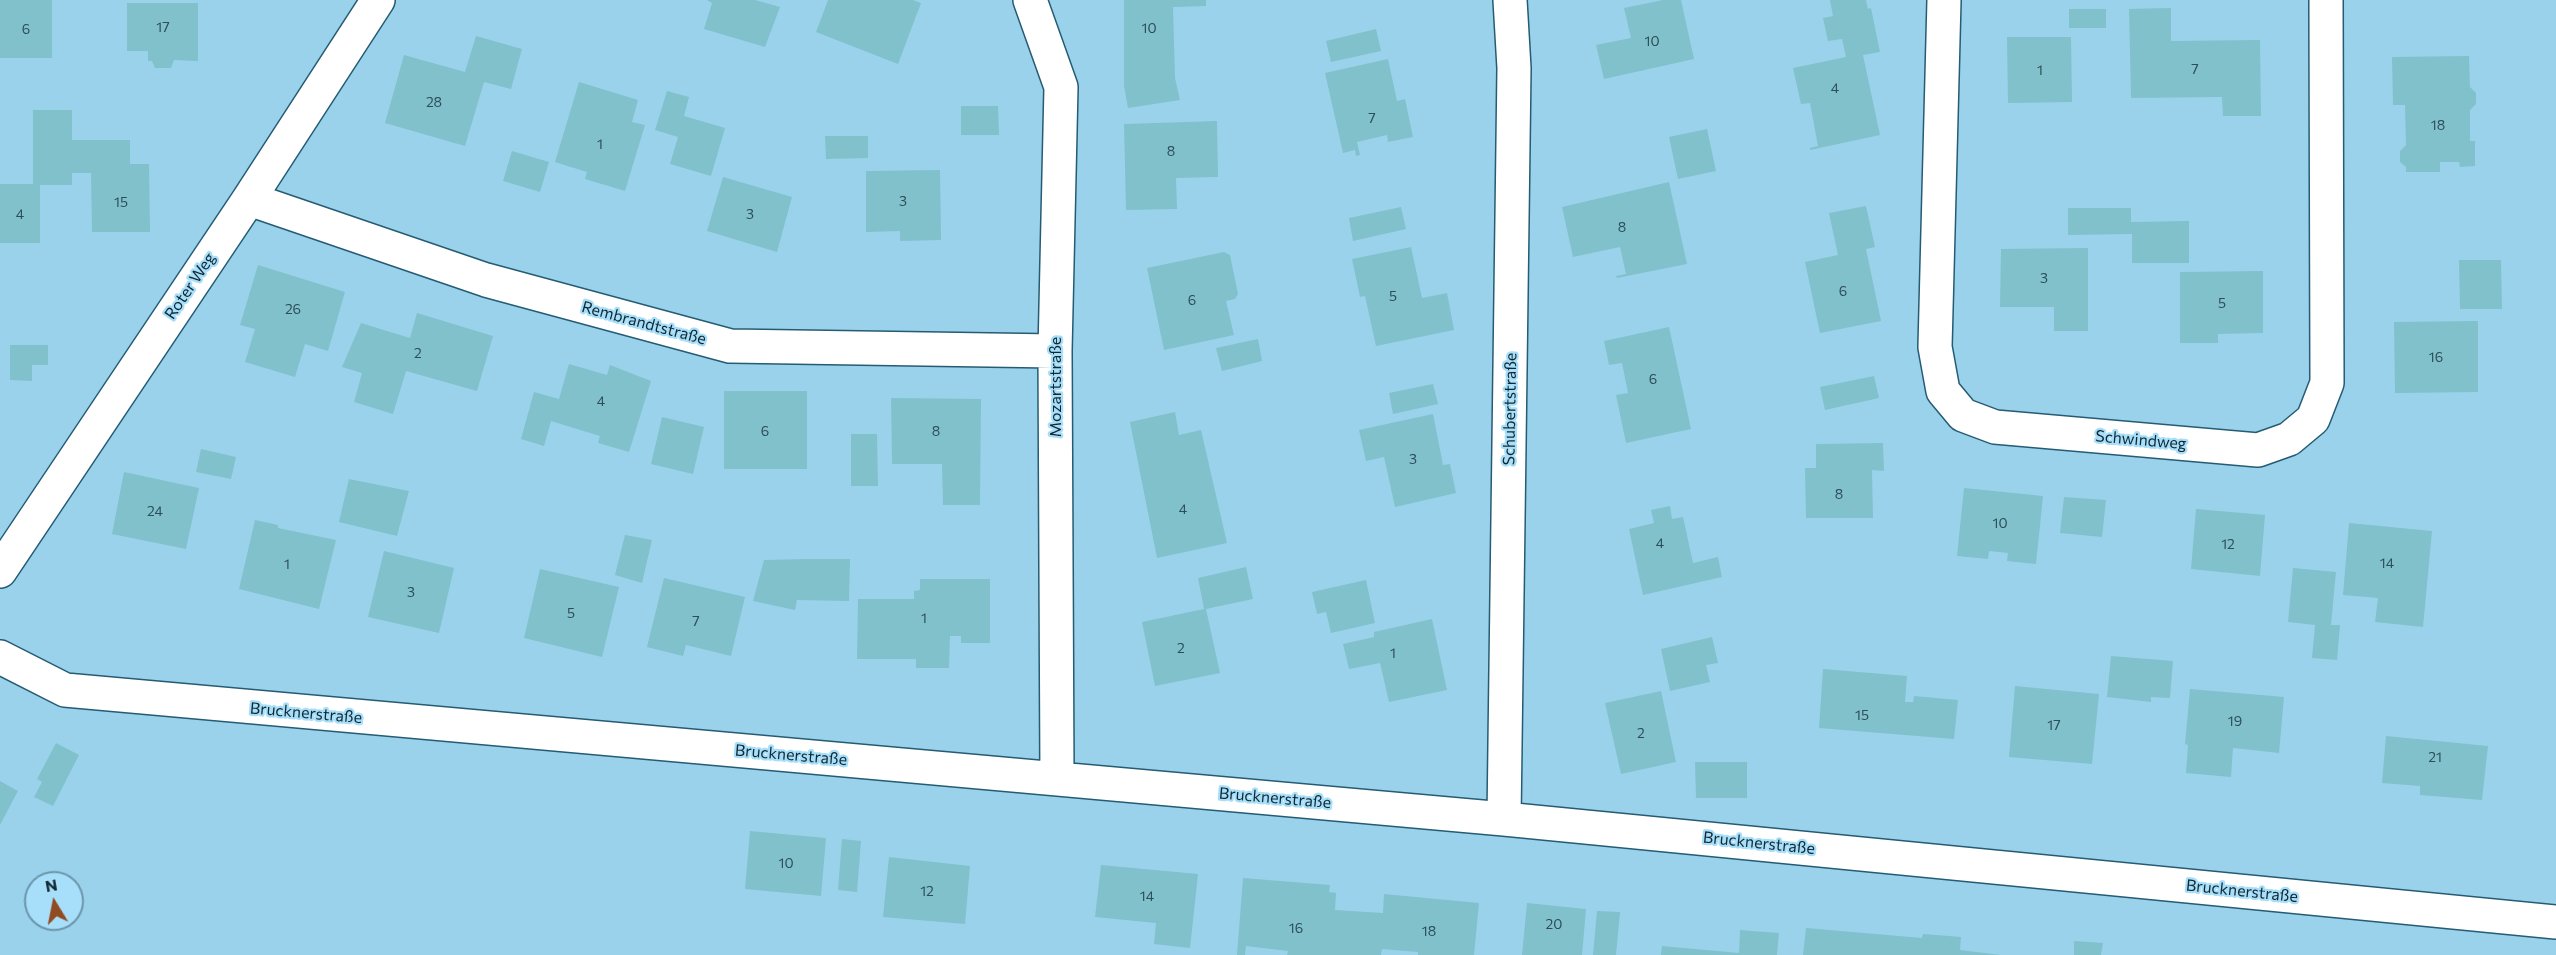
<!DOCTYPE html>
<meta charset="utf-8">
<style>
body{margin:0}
#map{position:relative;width:2556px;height:955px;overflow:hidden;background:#9ad2ec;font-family:Commissioner,sans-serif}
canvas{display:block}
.north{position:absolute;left:24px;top:871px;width:60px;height:60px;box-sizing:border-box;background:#a7dffa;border:2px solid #6b95aa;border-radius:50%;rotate:350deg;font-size:16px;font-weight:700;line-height:24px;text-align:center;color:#112731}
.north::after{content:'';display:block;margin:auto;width:21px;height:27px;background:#904b21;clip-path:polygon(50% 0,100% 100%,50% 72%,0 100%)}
</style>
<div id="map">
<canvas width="2556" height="955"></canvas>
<div class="north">N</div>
</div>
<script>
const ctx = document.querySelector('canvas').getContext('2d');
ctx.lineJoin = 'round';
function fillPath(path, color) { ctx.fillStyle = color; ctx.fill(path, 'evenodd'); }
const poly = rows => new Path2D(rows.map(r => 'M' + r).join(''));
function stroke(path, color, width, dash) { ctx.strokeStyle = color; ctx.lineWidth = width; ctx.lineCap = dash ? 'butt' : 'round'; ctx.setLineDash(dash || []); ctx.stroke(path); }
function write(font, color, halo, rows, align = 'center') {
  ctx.font = font + ' Commissioner,sans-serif'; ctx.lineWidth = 4.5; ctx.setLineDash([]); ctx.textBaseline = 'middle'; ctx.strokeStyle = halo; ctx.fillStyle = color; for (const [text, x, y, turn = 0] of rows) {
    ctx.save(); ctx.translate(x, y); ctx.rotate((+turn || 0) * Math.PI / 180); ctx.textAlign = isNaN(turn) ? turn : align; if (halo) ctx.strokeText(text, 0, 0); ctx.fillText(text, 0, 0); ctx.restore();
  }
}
const building = poly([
 [0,0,52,0,52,58,0,58],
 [707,0,755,0,780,7,765,47,704,29,712,3],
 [828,0,913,0,921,3,898,64,816,32],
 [1124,0,1206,0,1206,6,1173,7,1175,78,1180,100,1128,108,1124,86],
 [1663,0,1681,0,1694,59,1604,79,1596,45,1631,38,1624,8],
 [1830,0,1866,0,1868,9,1871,8,1880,52,1863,55,1880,135,1810,150,1810,148,1818,146,1810,103,1801,104,1793,68,1846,57,1842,39,1828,41,1823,18,1833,16],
 [127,3,198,3,198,61,174,60,171,68,155,68,152,61,148,61,148,51,127,51],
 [2171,8,2171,41,2260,40,2261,116,2223,116,2222,97,2131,98,2129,9],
 [2069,9,2106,9,2106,28,2069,28],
 [1376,29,1381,51,1331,62,1326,41],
 [476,36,522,49,511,89,484,82,465,146,385,123,404,55,465,72],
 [2007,37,2071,37,2072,102,2008,103],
 [2469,56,2470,87,2476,93,2476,104,2470,110,2470,141,2475,141,2475,166,2460,167,2459,162,2440,162,2440,172,2406,172,2406,167,2400,162,2400,151,2406,145,2405,105,2393,105,2392,57],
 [1388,59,1397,101,1405,99,1413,137,1388,142,1387,135,1357,142,1360,155,1356,156,1355,150,1343,153,1325,73],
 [579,82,638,100,632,122,645,125,625,191,585,179,587,172,555,162],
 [667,91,689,97,684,116,725,128,711,176,670,164,678,137,655,130],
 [961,106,998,106,999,135,961,135],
 [33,110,72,110,72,140,130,140,130,164,149,164,150,232,92,232,91,173,72,173,72,185,40,185,40,243,0,243,0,184,33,184],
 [1217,121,1218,177,1176,178,1177,209,1126,210,1124,124],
 [1707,129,1716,171,1678,179,1669,137],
 [825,136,868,136,868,158,826,159],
 [512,151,549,162,540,192,503,181],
 [940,170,941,240,900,241,900,231,866,232,866,171],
 [723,177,792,197,777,252,707,231],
 [1669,182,1687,264,1617,278,1616,276,1626,274,1620,247,1573,257,1562,207],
 [1866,206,1875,247,1866,249,1881,321,1820,333,1805,262,1838,255,1829,213],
 [1401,207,1406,229,1353,241,1349,218],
 [2068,208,2131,208,2131,222,2189,221,2189,263,2132,263,2132,234,2068,235],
 [1411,247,1422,298,1447,293,1454,330,1376,346,1365,296,1360,297,1352,259],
 [2088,248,2088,331,2054,331,2054,307,2000,307,2001,249],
 [1224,252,1230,255,1238,294,1235,299,1226,301,1234,335,1164,350,1147,268],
 [2459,260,2501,260,2502,309,2460,309],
 [258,265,345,292,328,351,305,344,295,377,245,362,255,329,240,325],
 [2263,271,2263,333,2218,334,2218,343,2180,343,2180,272],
 [417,313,493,336,477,391,406,371,393,414,354,402,362,373,342,367,361,323,410,338],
 [2478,321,2478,392,2395,393,2394,322],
 [1669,327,1691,429,1626,443,1616,395,1628,393,1622,363,1609,365,1604,341],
 [1258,339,1262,361,1222,371,1216,348],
 [10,345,48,345,48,365,32,365,32,381,10,380],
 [569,364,607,375,610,365,651,381,629,452,598,443,600,436,551,421,544,446,521,439,534,392,559,399],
 [1874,376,1879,398,1825,410,1820,387],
 [1433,384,1438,404,1393,414,1389,393],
 [724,391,807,391,807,469,724,469],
 [891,398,981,399,980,505,943,505,942,464,892,464],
 [1175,412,1179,435,1201,430,1227,543,1157,558,1130,422],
 [1433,414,1443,465,1450,464,1456,493,1395,507,1384,457,1366,461,1359,430],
 [662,417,704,427,693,474,651,464],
 [851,434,877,434,878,486,851,486],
 [1883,443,1884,471,1872,470,1873,518,1806,518,1805,468,1816,468,1816,444],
 [201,449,236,457,231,479,196,472],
 [124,472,199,488,186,549,112,534],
 [349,479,409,491,397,536,339,522],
 [1964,488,2043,496,2036,564,2007,561,2008,553,1989,551,1988,559,1957,556],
 [2064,497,2106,500,2102,537,2060,533],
 [1670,506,1672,519,1683,517,1693,563,1718,557,1722,577,1643,595,1629,529,1654,523,1651,510],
 [2196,509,2265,515,2260,576,2191,569],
 [255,520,278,525,278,528,336,540,319,609,239,589],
 [2349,523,2432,531,2423,627,2375,622,2378,598,2343,595],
 [625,535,652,540,642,583,615,575],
 [384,551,454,568,439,633,368,617],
 [807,559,850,559,849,601,797,600,795,610,753,601,764,560],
 [1246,567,1253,599,1206,609,1220,673,1155,686,1142,622,1204,609,1198,578],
 [2293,568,2336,572,2331,625,2340,625,2337,660,2312,658,2315,625,2288,622],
 [540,569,619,587,602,657,524,638],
 [664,578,745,597,731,656,686,645,683,656,647,647],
 [920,579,990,579,990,643,961,643,961,636,950,636,949,668,916,668,916,659,857,659,858,599,914,599,914,591,920,590],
 [1366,580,1375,623,1331,633,1326,612,1317,614,1312,592],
 [1432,619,1447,690,1389,702,1380,663,1349,669,1343,644,1374,637,1374,632],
 [1712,637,1718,663,1706,665,1710,682,1670,691,1661,649],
 [2111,656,2173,661,2170,698,2151,697,2151,702,2107,697],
 [1823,669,1907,676,1905,702,1913,702,1914,696,1958,700,1954,739,1819,728],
 [2015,686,2099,694,2092,764,2009,757],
 [2190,689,2284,697,2279,753,2233,748,2231,777,2186,773,2188,745,2185,744],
 [1661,691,1676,762,1621,774,1605,703],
 [2386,736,2488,746,2482,800,2420,795,2420,786,2382,783],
 [56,743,79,755,53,806,34,797,42,782,37,779],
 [1695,762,1747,762,1747,798,1696,798],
 [0,781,18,791,0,825],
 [750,831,826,838,821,896,745,889],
 [842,839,861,841,857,892,838,890],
 [889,857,970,866,965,924,883,917],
 [1101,865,1198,874,1190,948,1154,944,1156,923,1095,917],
 [1243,878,1330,885,1329,892,1336,893,1335,910,1383,913,1384,894,1479,903,1474,955,1418,955,1418,952,1382,949,1381,955,1287,955,1288,951,1246,946,1245,955,1237,955],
 [1527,903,1586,909,1582,955,1522,955],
 [1597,911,1620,912,1616,955,1593,955],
 [1806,928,1922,938,1923,934,1961,937,1960,950,2001,955,1803,955],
 [1740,930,1779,933,1777,955,1661,955,1662,946,1739,953],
 [2074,941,2103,943,2101,955,2074,955]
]);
const minor = poly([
 [1030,0,1061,87,1055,351,1057,779],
 [1944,0,1935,347,1943,391,1963,415,1995,427,2258,450,2289,439,2313,419,2327,383,2326,0],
 [249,199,486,280,730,346,1055,351],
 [0,571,249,199,378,0],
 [0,657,65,690,1504,819,2556,922],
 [1504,819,1514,68,1510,0]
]);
const numberNames = [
 ["17",163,27],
 ["10",1149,28],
 ["6",26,29],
 ["10",1652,41],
 ["7",2195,69],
 ["1",2040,70],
 ["4",1835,88],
 ["28",434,102],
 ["7",1372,118],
 ["18",2438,125],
 ["1",600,144],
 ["8",1171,151],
 ["3",903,201],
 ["15",121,202],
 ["4",20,214],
 ["3",750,214],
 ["8",1622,227],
 ["3",2044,278],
 ["6",1843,291],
 ["5",1393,296],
 ["6",1192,300],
 ["5",2222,303],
 ["26",293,309],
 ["2",418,353],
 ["16",2436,357],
 ["6",1653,379],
 ["4",601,401],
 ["6",765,431],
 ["8",936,431],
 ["3",1413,459],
 ["8",1839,494],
 ["4",1183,509],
 ["24",155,511],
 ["10",2000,523],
 ["4",1660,543],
 ["12",2228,544],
 ["14",2387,563],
 ["1",287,564],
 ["3",411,592],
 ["5",571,613],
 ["1",924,618],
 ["7",696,621],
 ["2",1181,648],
 ["1",1393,653],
 ["15",1862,715],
 ["19",2235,721],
 ["17",2054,725],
 ["2",1641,733],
 ["21",2435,757],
 ["10",786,863],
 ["12",927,891],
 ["14",1147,896],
 ["20",1554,924],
 ["16",1296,928],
 ["18",1429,931]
];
const streetNames = [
 ["Roter Weg",190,286,-56],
 ["Rembrandtstraße",644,323,15],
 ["Mozartstraße",1056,387,-90],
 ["Schubertstraße",1510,409,-89],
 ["Schwindweg",2141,440,5],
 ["Brucknerstraße",306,713,5],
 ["Brucknerstraße",791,755,5],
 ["Brucknerstraße",1275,798,5],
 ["Brucknerstraße",1759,843,6],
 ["Brucknerstraße",2242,891,6]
];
fillPath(building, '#80c1cc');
stroke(minor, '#255c73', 36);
stroke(minor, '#fff', 33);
write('14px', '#2d4e58', null, numberNames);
write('16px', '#112731', '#a7dffa', streetNames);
</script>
